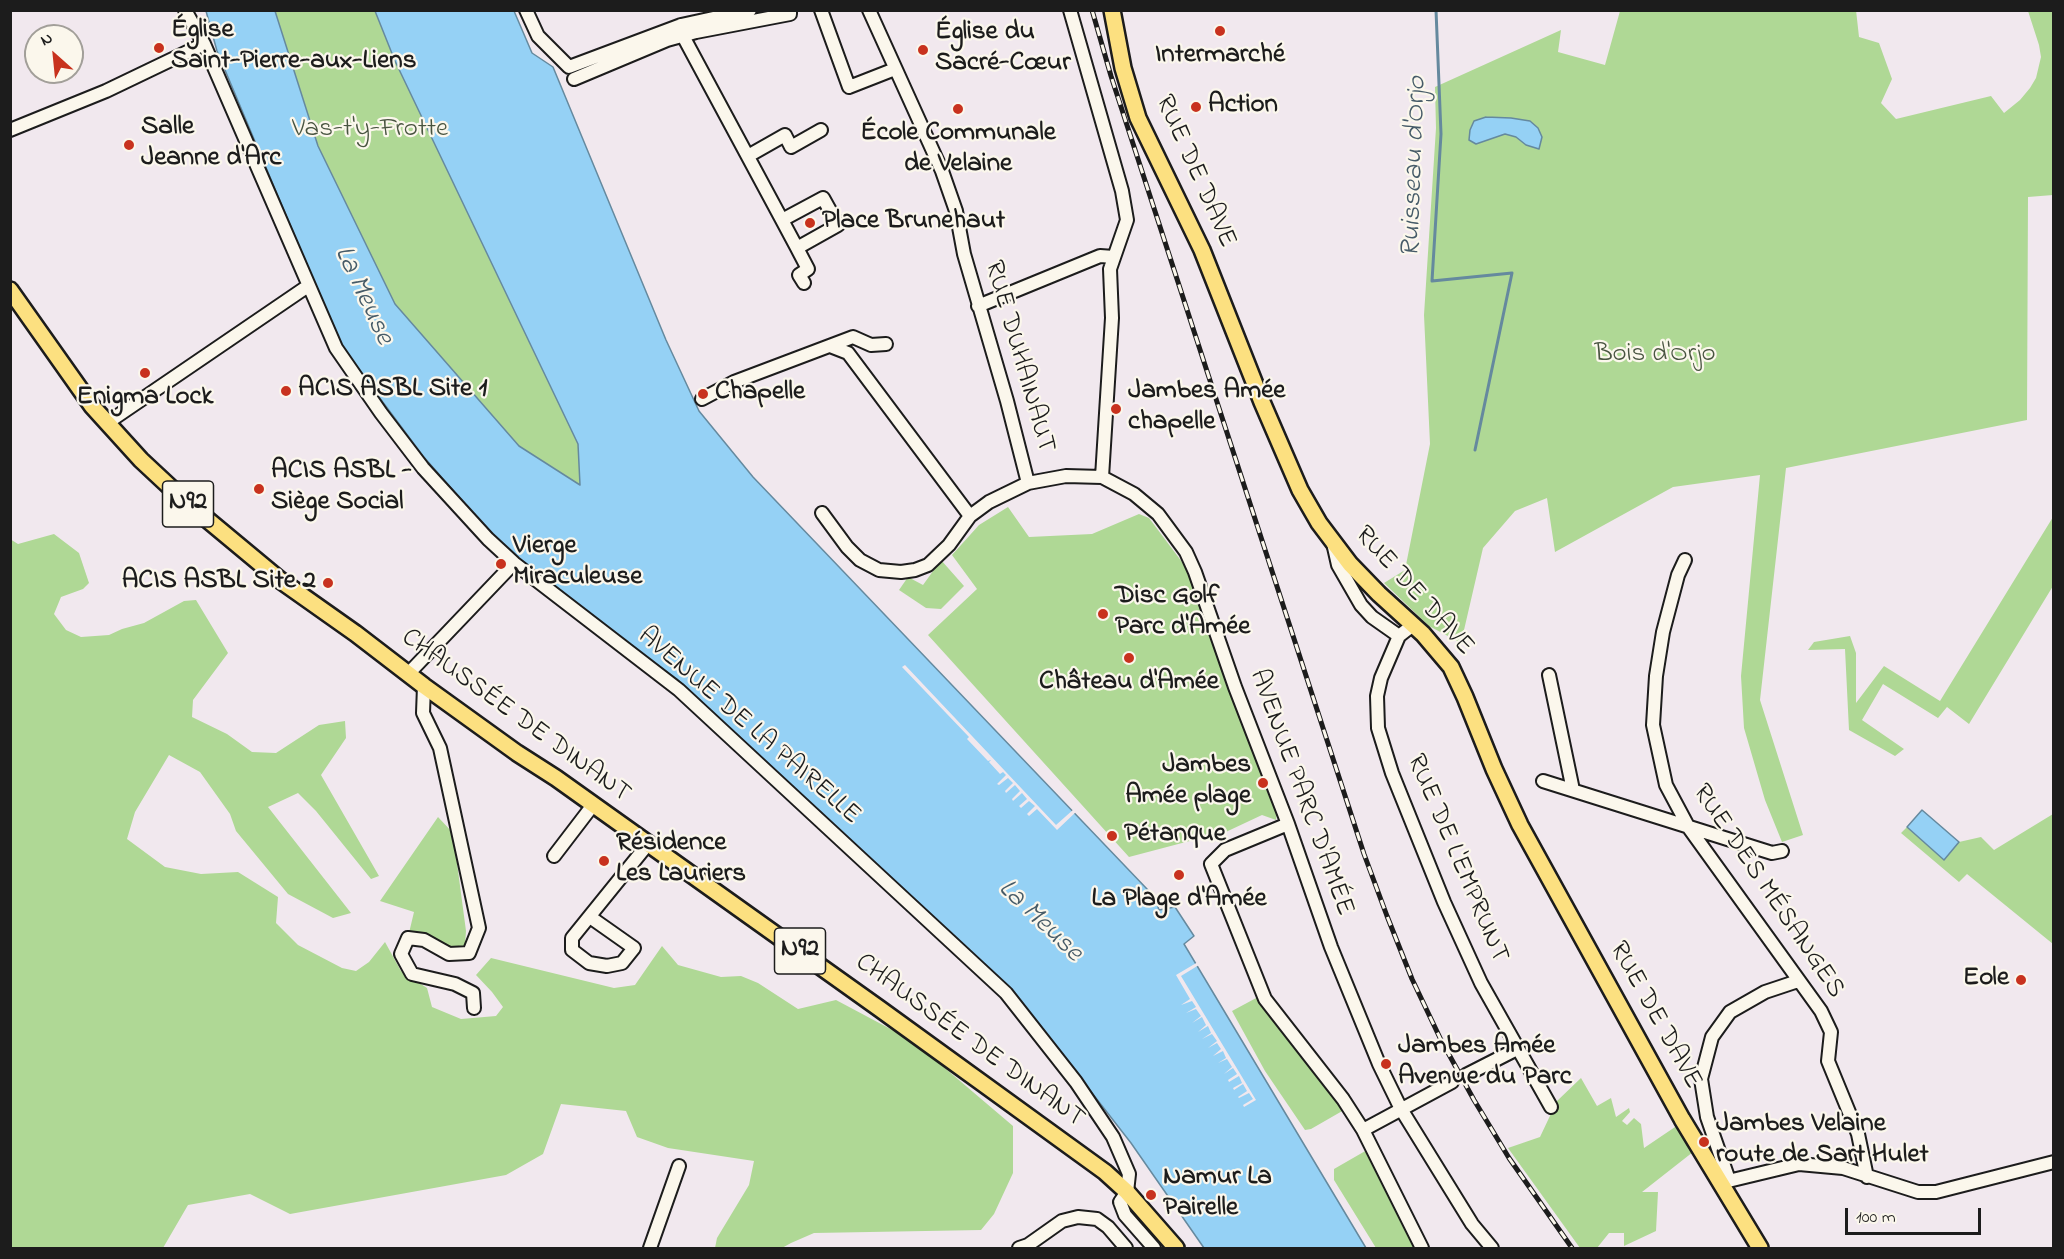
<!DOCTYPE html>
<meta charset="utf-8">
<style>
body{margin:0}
#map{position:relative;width:2064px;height:1259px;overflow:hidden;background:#f1e8ee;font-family:"Indie Flower",sans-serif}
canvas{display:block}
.frame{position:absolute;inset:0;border:12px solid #1c1c1c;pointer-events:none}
.north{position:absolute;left:24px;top:24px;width:60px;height:60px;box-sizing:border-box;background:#fbf7ec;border:2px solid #a29f99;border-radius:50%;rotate:333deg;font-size:16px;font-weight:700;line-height:24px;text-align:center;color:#1c1c1c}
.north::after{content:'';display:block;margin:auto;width:21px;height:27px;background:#c8321e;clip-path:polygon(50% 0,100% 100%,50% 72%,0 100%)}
.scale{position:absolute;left:1845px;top:1208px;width:136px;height:27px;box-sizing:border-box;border:3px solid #1c1c1c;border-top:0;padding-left:8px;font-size:18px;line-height:21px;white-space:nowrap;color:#1c1c1c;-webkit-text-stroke:4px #fbf7ec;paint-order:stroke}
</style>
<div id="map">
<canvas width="2064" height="1259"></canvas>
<div class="frame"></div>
<div class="north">N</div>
<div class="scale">100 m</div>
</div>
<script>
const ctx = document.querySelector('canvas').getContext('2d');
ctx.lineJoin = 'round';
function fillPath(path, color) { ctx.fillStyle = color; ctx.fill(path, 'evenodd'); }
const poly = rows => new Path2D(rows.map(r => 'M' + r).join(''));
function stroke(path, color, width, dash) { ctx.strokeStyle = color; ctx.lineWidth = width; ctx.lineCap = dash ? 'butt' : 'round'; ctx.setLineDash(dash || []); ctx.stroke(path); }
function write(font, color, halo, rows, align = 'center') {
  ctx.font = font + ' "Indie Flower",sans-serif'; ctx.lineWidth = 4.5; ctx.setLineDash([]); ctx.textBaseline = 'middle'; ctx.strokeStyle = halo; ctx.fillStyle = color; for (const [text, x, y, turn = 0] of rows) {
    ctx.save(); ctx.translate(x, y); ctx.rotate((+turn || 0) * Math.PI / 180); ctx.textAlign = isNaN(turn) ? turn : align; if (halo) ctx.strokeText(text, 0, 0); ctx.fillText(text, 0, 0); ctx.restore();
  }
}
const green = poly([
 [1856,10,1859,37,1879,43,1892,79,1881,103,1896,119,1991,96,2004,113,2020,100,2030,88,2036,78,2041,57,2039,45,2028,11,2053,11,2053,195,2028,197,2027,420,1786,468,1760,700,1803,835,1782,842,1765,800,1744,728,1741,676,1760,475,1673,487,1555,552,1547,498,1515,511,1483,548,1461,643,1429,626,1384,583,1405,570,1430,444,1424,315,1436,128,1435,87,1561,30,1558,52,1605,65,1620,11],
 [275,11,375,11,395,61,578,444,580,485,519,446,395,304,318,146],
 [1008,507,1029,537,1092,534,1139,514,1149,518,1191,574,1266,789,1277,813,1276,820,1262,815,1213,838,1201,838,1129,857,928,635,977,589,952,555,979,525],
 [2053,517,2053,586,1969,724,1947,707,1938,718,1883,684,1862,720,1904,749,1895,756,1849,730,1845,649,1808,650,1814,642,1850,636,1856,653,1856,703,1884,666,1940,701],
 [54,534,79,553,89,583,83,589,61,597,54,614,66,630,81,637,109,635,122,629,144,623,184,601,196,600,228,653,193,700,192,717,227,734,252,752,276,753,319,725,345,721,346,738,321,775,379,876,371,879,316,811,298,793,268,807,351,913,333,918,288,894,236,831,230,814,200,772,169,755,135,812,127,839,165,867,201,874,238,872,278,897,276,923,298,945,342,968,356,971,369,962,385,942,401,971,427,988,432,1007,461,1019,496,1016,503,1007,492,992,476,975,491,958,614,988,635,985,662,946,678,965,721,977,741,976,758,983,798,1009,836,1000,913,1041,1013,1126,1013,1173,994,1214,981,1230,814,1233,791,1243,782,1248,715,1248,717,1238,749,1185,754,1161,668,1148,637,1137,626,1111,561,1104,543,1154,506,1175,290,1214,250,1194,188,1205,163,1248,11,1248,10,539,18,544],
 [941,560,964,586,941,609,926,608,899,590,908,577,923,585],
 [2053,814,2053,944,1967,874,1959,882,1901,833,1907,827,1944,859,1959,842,1981,837,1994,850],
 [438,817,453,833,466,931,465,945,456,949,445,948,431,935,409,933,414,912,380,901],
 [1258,997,1344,1110,1311,1129,1305,1130,1265,1071,1232,1011],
 [1581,1078,1597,1106,1611,1098,1616,1117,1629,1108,1630,1112,1622,1121,1627,1125,1634,1118,1641,1124,1644,1148,1678,1125,1693,1152,1642,1192,1658,1192,1656,1231,1624,1246,1624,1233,1609,1233,1597,1248,1580,1248,1508,1148,1540,1137,1557,1101],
 [1367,1150,1416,1248,1376,1248,1334,1180,1334,1169]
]);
const water = poly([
 [206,11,275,11,318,146,395,304,519,446,580,485,578,444,395,61,375,11,514,11,532,53,553,67,666,340,699,411,753,477,1147,889,1156,901,1159,910,1175,907,1194,936,1184,944,1366,1248,1204,1248,1131,1143,1014,993,677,679,537,578,492,535,423,456,341,346,217,51,206,11],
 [1486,117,1511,118,1530,121,1538,128,1542,137,1539,149,1526,145,1516,137,1505,134,1476,144,1469,140,1470,130,1474,121,1486,117],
 [1922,810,1959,842,1944,860,1907,827,1922,810]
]);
const pier = poly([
 [905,665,1056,825,1074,809,1077,811,1057,830,1037,809,1029,816,1027,814,1035,806,1029,801,1021,808,1019,806,1027,799,1022,793,1013,801,1012,799,1020,791,1015,785,1006,793,1005,791,1013,783,1008,778,999,785,997,784,1006,775,1003,772,1000,774,989,762,991,760,988,761,967,739,969,737,902,667],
 [1198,962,1199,965,1181,976,1256,1100,1244,1107,1243,1105,1253,1099,1249,1093,1239,1098,1238,1097,1247,1091,1243,1084,1234,1090,1233,1088,1242,1083,1239,1076,1229,1082,1228,1080,1237,1074,1233,1068,1224,1074,1232,1067,1227,1059,1218,1063,1226,1058,1223,1051,1213,1056,1221,1049,1217,1043,1208,1048,1217,1041,1212,1034,1202,1039,1211,1033,1208,1026,1198,1032,1206,1025,1202,1017,1192,1023,1201,1016,1196,1009,1186,1013,1196,1007,1192,1001,1181,1005,1190,999,1176,975]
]);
const stream = poly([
 [1436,10,1441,134,1432,281,1512,273,1475,450]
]);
const minor = poly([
 [185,10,204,44,336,348,381,413,423,468,488,539,514,563,679,690,1006,993,1076,1082,1113,1137,1129,1174,1127,1192,1120,1202,1125,1215,1154,1248],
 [526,10,538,36,569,67,681,25,750,10],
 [821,10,849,87,895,69],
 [869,10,942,171,956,211,964,254,1007,401,1028,483],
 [1070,10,1122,191,1127,220,1110,269,1112,318,1102,477],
 [681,25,683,36,782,220,797,248,838,225,823,198,782,220],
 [574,79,667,40,696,32,790,14,790,10],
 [10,130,106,91,204,44],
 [748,156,785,135,791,147,821,130],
 [797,248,808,269,799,275,804,283],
 [978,306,1100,256,1114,257],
 [830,346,848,353,970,516],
 [702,399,734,382,853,337,871,345,886,344],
 [107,423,308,286],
 [822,513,847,547,860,560,879,570,901,572,915,570,928,565,949,545,970,516,989,502,1028,483,1066,476,1102,477,1134,494,1158,514,1186,552,1195,572,1235,687,1288,824,1331,947,1379,1064,1401,1109,1472,1224,1492,1248],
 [1333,543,1338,565,1361,605,1372,617,1399,636],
 [1685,560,1678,575,1663,632,1656,676,1653,725,1666,785,1689,828,1821,1011,1831,1032,1828,1061,1858,1134,1867,1177],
 [1413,625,1399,636,1381,678,1377,696,1378,728,1392,773,1444,902,1481,983,1551,1107],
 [408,674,514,563],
 [1549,675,1573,790],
 [424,686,423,713,440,748,479,928,469,953,449,954,424,940,408,938,401,954,412,974,455,984,473,993,474,1008],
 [1543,781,1772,853,1782,851],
 [1288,824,1225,850,1211,864,1265,999,1343,1099,1363,1130,1422,1248],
 [554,856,593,805],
 [590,917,634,948,622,963,607,966,589,963,572,950,572,938,648,844],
 [1466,1075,1517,1049],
 [1363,1130,1452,1082],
 [1729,1180,1707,1117,1701,1079,1712,1037,1730,1012,1765,992,1798,981],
 [1720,1183,1799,1164,1843,1168,1918,1192,1936,1192,2054,1162],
 [650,1248,679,1166],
 [1019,1248,1028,1245,1062,1221,1078,1217,1097,1219,1108,1227,1126,1248]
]);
const major = poly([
 [1112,10,1123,68,1138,118,1202,250,1262,402,1300,490,1319,523,1350,564,1379,594,1423,634,1451,667,1465,697,1494,769,1520,825,1682,1119,1760,1248],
 [10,290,92,406,141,460,185,501,280,580,355,633,424,686,517,753,556,778,880,1009,1105,1172,1127,1192,1176,1248]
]);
const rail = poly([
 [1092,10,1111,76,1364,854,1387,916,1412,979,1441,1040,1474,1100,1509,1158,1572,1248]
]);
const markers = [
 [1220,31,6,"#c8321e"],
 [159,48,6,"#c8321e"],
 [923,50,6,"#c8321e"],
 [1196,107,6,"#c8321e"],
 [958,109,6,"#c8321e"],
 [129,145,6,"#c8321e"],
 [810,223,6,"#c8321e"],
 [145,373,6,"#c8321e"],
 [286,391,6,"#c8321e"],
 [703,394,6,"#c8321e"],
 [1116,409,6,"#c8321e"],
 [259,489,6,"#c8321e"],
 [501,564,6,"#c8321e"],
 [328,583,6,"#c8321e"],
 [1103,614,6,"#c8321e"],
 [1129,658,6,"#c8321e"],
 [1263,783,6,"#c8321e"],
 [1112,836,6,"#c8321e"],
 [604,861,6,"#c8321e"],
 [1179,875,6,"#c8321e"],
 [2021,980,6,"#c8321e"],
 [1386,1064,6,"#c8321e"],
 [1704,1142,6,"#c8321e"],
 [1151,1195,6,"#c8321e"]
];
const shields = [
 [188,504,51],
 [800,951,51]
];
const shieldNames = [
 ["N92",188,504],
 ["N92",800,951]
];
const poiNames = [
 ["Église",171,32],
 ["Saint-Pierre-aux-Liens",171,63],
 ["Église du",935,34],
 ["Sacré-Cœur",935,65],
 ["Intermarché",1220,57,"center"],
 ["Action",1208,107],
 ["Salle",141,129],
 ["Jeanne d'Arc",141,160],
 ["École Communale",958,135,"center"],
 ["de Velaine",958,166,"center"],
 ["Place Brunehaut",822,223],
 ["ACIS ASBL Site 1",298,391],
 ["Jambes Amée",1128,393],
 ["chapelle",1128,424],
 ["Chapelle",715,394],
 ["Enigma Lock",145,399,"center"],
 ["ACIS ASBL -",271,473],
 ["Siège Social",271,504],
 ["Vierge",513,548],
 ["Miraculeuse",513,579],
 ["ACIS ASBL Site 2",316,583,"right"],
 ["Disc Golf",1115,598],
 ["Parc d'Amée",1115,629],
 ["Château d'Amée",1129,684,"center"],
 ["Jambes",1251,767,"right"],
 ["Amée plage",1251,798,"right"],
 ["Pétanque",1124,836],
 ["Résidence",616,845],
 ["Les Lauriers",616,876],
 ["La Plage d'Amée",1179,901,"center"],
 ["Eole",2009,980,"right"],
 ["Jambes Amée",1398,1048],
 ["Avenue du Parc",1398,1079],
 ["Jambes Velaine",1716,1126],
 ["route de Sart Hulet",1716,1157],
 ["Namur La",1163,1179],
 ["Pairelle",1163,1210]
];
const parkNames = [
 ["Vas-t'y-Frotte",370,131],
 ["Bois d'Orjo",1655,356]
];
const streetNames = [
 ["RUE DE DAVE",1194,172,66],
 ["RUE DUHAINAUT",1018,357,74],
 ["RUE DE DAVE",1413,592,48],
 ["CHAUSSÉE DE DINANT",515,717,36],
 ["AVENUE DE LA PAIRELLE",748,727,41],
 ["AVENUE PARC D'AMÉE",1300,793,70],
 ["RUE DE L'EMPRUNT",1456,859,67],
 ["RUE DES MÉSANGES",1767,892,56],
 ["RUE DE DAVE",1654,1016,61],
 ["CHAUSSÉE DE DINANT",969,1042,36]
];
const waterNames = [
 ["Ruisseau d'Orjo",1416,167,-88],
 ["La Meuse",362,296,65],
 ["La Meuse",1039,922,44]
];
fillPath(green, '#afd895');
fillPath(water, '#95d1f5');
stroke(water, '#65899e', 1.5);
fillPath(pier, '#f1e8ee');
stroke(stream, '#65899e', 3);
stroke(minor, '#1c1c1c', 16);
stroke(major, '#1c1c1c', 20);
stroke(minor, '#fbf7ec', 12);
stroke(major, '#fce080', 15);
stroke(rail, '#1c1c1c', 5);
stroke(rail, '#fbf7ec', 3, [9]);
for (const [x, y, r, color] of markers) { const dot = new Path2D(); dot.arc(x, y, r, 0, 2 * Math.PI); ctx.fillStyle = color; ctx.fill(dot); stroke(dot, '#fbf7ec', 2); }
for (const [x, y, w] of shields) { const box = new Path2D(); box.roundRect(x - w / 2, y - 23, w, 46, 4.5); ctx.fillStyle = '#fbf7ec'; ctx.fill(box); stroke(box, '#1c1c1c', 1.5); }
write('bold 26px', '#1c1c1c', null, shieldNames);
write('bold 27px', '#1c1c1c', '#fbf7ec', poiNames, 'left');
write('27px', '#485440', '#fbf7ec', parkNames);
write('27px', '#1c1c1c', '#fbf7ec', streetNames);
write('italic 28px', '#465b68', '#fbf7ec', waterNames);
</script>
